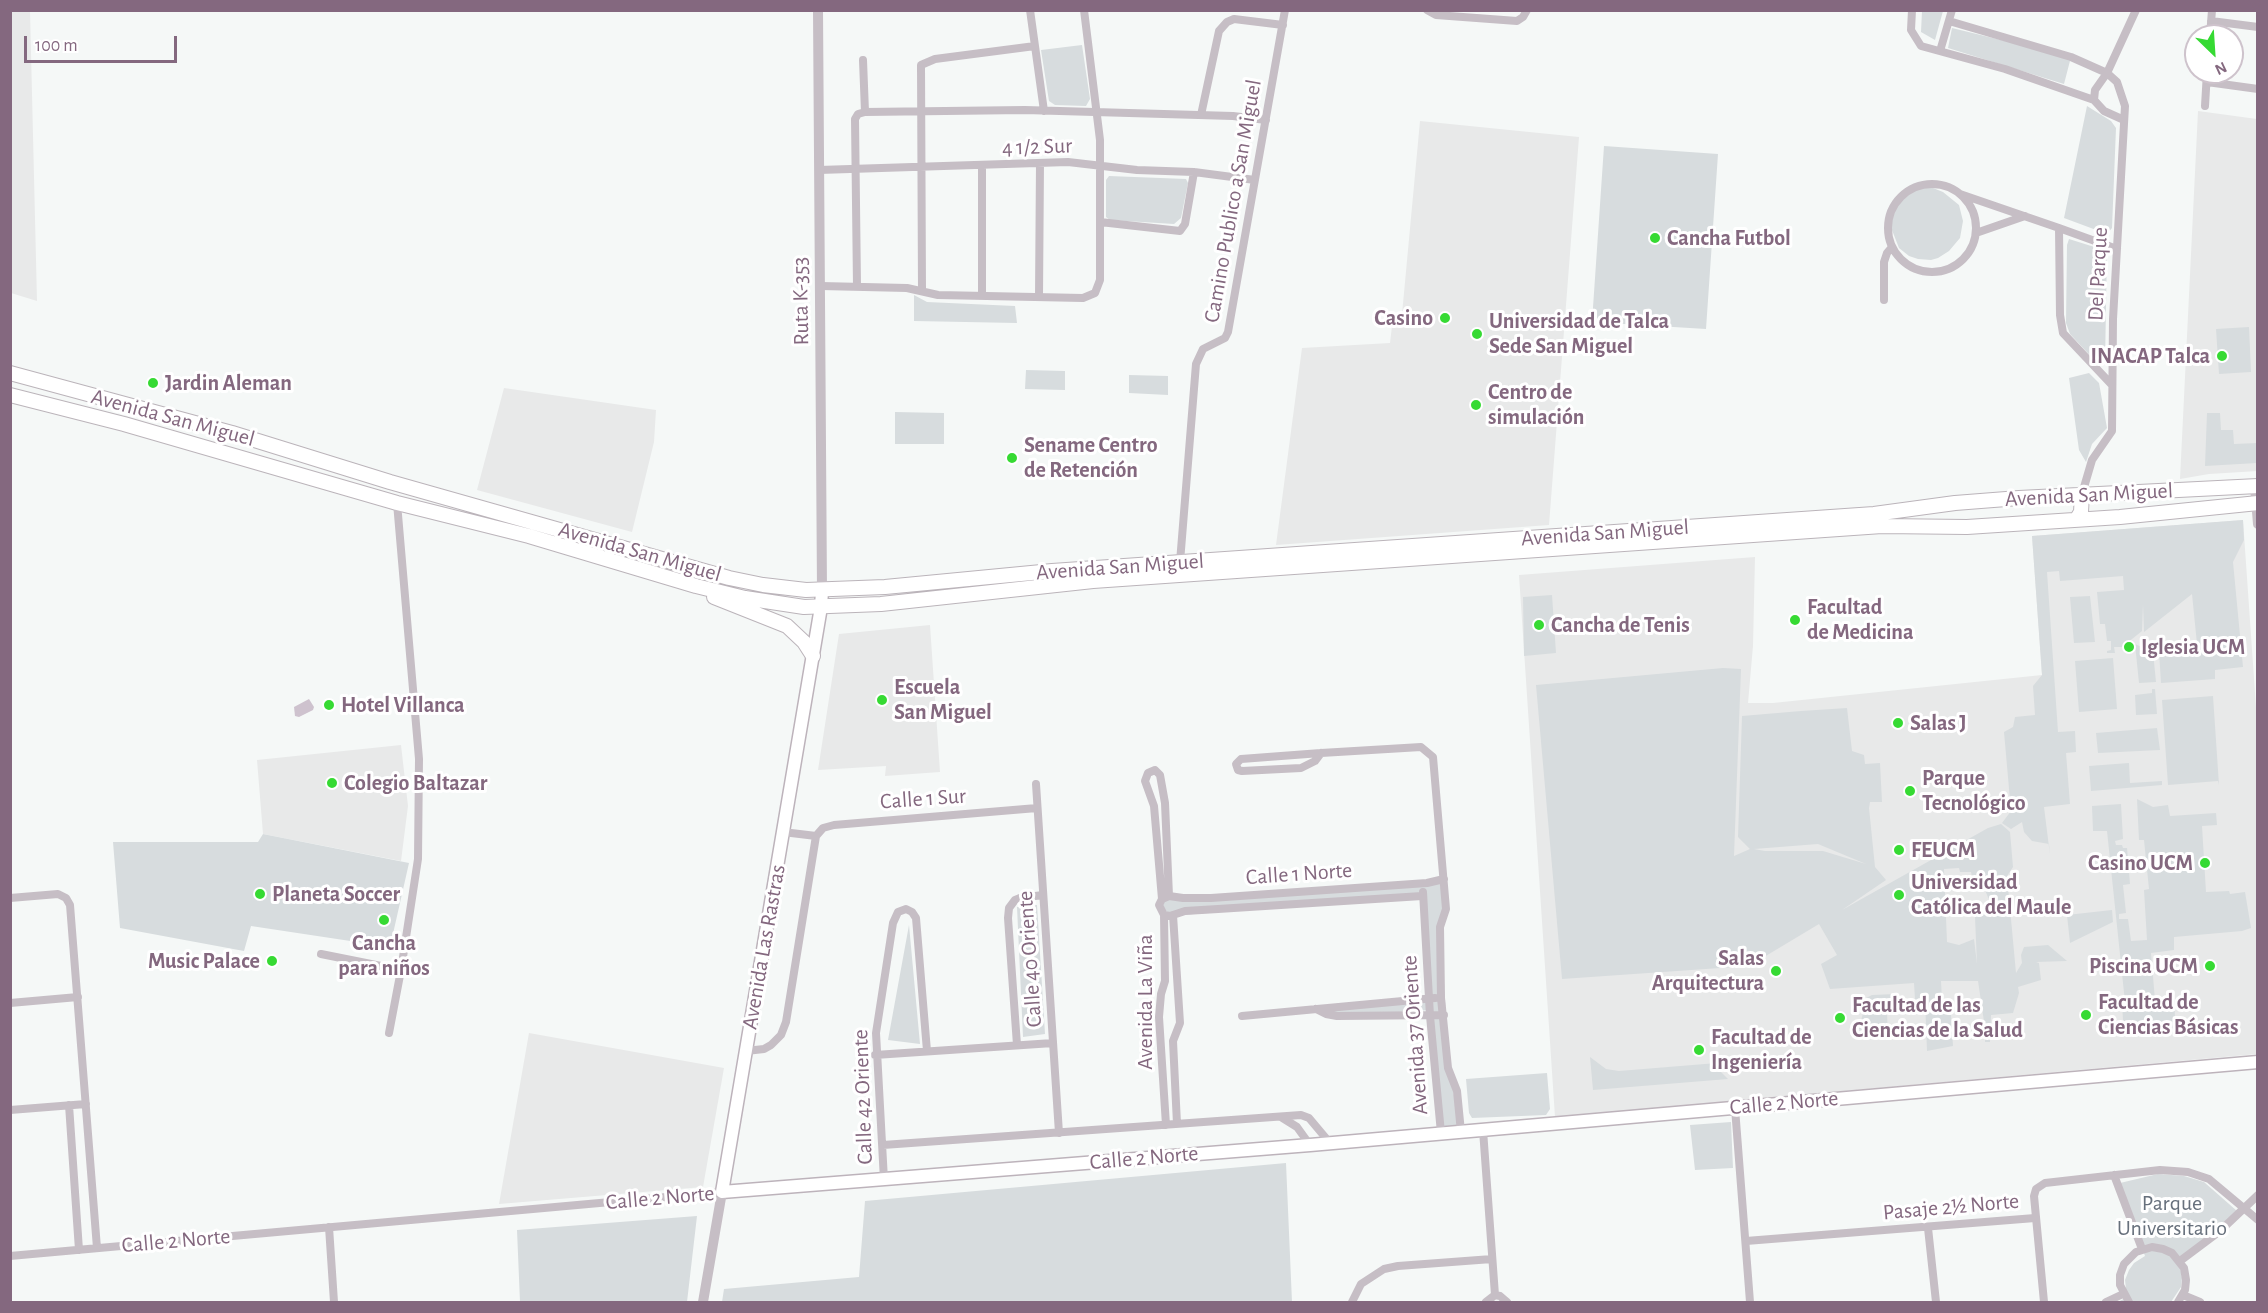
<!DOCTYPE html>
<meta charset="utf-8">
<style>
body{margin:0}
#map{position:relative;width:2268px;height:1313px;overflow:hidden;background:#f5f8f7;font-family:"Alegreya Sans",sans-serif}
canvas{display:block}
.frame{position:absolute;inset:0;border:12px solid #84687f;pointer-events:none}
.north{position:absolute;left:2184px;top:24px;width:60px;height:60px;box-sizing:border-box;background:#fff;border:2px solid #cec3cc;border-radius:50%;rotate:155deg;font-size:16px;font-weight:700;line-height:24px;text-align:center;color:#84687f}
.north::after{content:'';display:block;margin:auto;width:21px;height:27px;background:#36da33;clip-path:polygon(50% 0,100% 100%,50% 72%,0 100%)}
.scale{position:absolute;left:24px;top:36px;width:153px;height:27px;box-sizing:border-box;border:3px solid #84687f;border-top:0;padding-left:8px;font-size:18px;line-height:21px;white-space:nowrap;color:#84687f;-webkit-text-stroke:4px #fff;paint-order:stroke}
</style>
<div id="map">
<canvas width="2268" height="1313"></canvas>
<div class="frame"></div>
<div class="north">N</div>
<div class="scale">100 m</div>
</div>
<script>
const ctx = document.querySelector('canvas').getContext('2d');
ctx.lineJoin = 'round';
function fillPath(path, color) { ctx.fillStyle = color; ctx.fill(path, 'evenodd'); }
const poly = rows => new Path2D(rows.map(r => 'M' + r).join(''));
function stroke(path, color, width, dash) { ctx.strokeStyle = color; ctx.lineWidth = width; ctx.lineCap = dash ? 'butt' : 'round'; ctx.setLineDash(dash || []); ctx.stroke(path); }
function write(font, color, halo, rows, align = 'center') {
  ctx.font = font + ' "Alegreya Sans",sans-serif'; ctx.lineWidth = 6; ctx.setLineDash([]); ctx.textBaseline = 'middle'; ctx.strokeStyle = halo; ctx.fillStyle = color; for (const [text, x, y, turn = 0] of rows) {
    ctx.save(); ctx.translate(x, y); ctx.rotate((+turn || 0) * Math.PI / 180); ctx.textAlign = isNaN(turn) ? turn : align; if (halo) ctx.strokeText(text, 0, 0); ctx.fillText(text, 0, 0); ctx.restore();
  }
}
const built = poly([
 [10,11,30,11,37,301,11,293],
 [2198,111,2257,119,2258,471,2209,474,2180,479],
 [1420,121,1579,137,1549,525,1276,545,1302,348,1390,343,1392,326,1401,325],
 [504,388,656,410,654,442,632,532,477,490],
 [2243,520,2258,736,2257,1054,1555,1117,1519,575,1755,557,1753,646,1748,703,1773,703,2042,675,2032,536],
 [930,625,940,772,885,776,886,766,818,770,839,634],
 [401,745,408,806,401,861,263,834,257,760],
 [529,1033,724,1068,703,1187,499,1204]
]);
const green = poly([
 [1922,11,1943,11,1935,40,1921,32],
 [1952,28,2071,57,2064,84,1948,48],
 [1082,45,1090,99,1086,106,1055,105,1049,101,1041,50],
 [2087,106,2111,121,2116,128,2112,228,2107,234,2064,218],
 [1604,146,1718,154,1706,329,1592,322],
 [1109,176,1186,179,1188,183,1181,218,1174,224,1110,220,1106,217,1106,180],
 [1920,188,1933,188,1943,192,1959,205,1963,221,1960,238,1949,251,1938,258,1931,260,1918,259,1909,256,1899,248,1890,225,1890,216,1895,204,1909,190],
 [2069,239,2107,251,2105,363,2097,363,2070,334,2066,323,2067,245],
 [914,295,927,302,1015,306,1017,323,914,321],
 [2249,327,2251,372,2219,374,2216,329],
 [1026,370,1065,371,1065,390,1025,389],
 [2089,373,2099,383,2107,428,2092,444,2086,462,2079,450,2069,378],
 [1129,375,1168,376,1168,395,1129,393],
 [895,412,944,413,944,444,895,444],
 [2207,413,2220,413,2221,430,2233,430,2234,444,2257,443,2257,463,2205,466],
 [2243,520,2244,540,2233,562,2243,667,2215,670,2215,679,2161,683,2159,651,2197,644,2192,594,2144,632,2143,604,2142,631,2122,647,2114,647,2115,653,2107,653,2107,651,2111,650,2111,641,2107,641,2105,624,2100,624,2097,592,2124,590,2123,576,2060,581,2059,571,2047,572,2058,732,2075,731,2076,752,2066,753,2070,804,2044,807,2050,855,2049,844,2032,841,2024,832,2022,822,2011,829,2002,823,2011,811,2004,732,2013,727,2015,717,2035,715,2033,686,2042,675,2032,536],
 [1552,595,1556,653,1524,656,1523,597],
 [2090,596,2095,642,2074,643,2070,597],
 [2135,644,2153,652,2156,682,2139,683],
 [2113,658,2117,709,2079,712,2075,661],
 [1723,668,1741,669,1734,856,1750,849,1738,837,1742,716,1801,711,1847,708,1852,751,1864,755,1865,764,1880,763,1882,802,1870,802,1869,808,1875,867,1886,880,1842,910,1988,828,2001,824,2010,832,2013,867,2007,876,2016,973,2022,963,2021,955,2024,947,2048,945,2067,961,2036,962,2039,963,2041,980,2018,987,2019,993,2013,1013,1991,1015,1990,1042,1985,1042,1985,1028,1978,981,1941,981,1942,1000,1950,1000,1953,1046,1927,1051,1925,999,1915,999,1914,983,1830,989,1821,964,1837,955,1819,924,1749,966,1562,979,1536,685],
 [1818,844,1866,864,1823,851,1765,851,1754,849],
 [1959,868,1960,872,1971,872,1974,887,1985,890,1990,902,1989,910,1975,917,1977,964,1974,939,1959,945,1947,942,1944,869],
 [2152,689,2155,689,2157,714,2136,715,2135,695,2152,693],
 [2213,696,2219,785,2218,781,2168,785,2162,700],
 [2157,728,2160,750,2098,753,2096,733],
 [2129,763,2130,783,2162,781,2162,785,2091,791,2089,766],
 [2137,799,2153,807,2168,805,2170,816,2216,813,2217,825,2202,826,2206,892,2229,891,2230,894,2245,892,2251,928,2242,931,2174,937,2174,950,2151,953,2155,1000,2148,1001,2174,1000,2176,1033,2124,1037,2122,1003,2125,1002,2107,831,2093,831,2092,806,2121,804,2123,839,2115,841,2116,845,2122,845,2123,848,2127,848,2130,884,2123,885,2126,913,2119,914,2119,919,2128,919,2131,941,2147,940,2144,890,2149,889,2144,840,2139,840],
 [263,834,409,863,390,947,251,926,244,951,120,928,113,842,258,842],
 [1439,880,1446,909,1440,923,1450,1075,1461,1132,1441,1133,1431,1010,1337,1016,1316,1009,1430,999,1422,896,1170,916,1159,902,1162,899],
 [1037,905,1045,1034,1023,1037,1017,907],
 [2112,910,2113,922,2070,943,2067,915],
 [909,925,920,1044,888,1040],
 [1896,994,1896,1000,1886,1001,1886,1005,1868,1001,1851,1006,1872,995],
 [1869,1008,1878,1010,1887,1014,1888,1035,1875,1035,1859,1029,1863,1013,1862,1010],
 [1590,1057,1606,1069,1619,1071,1717,1063,1720,1071,1728,1079,1593,1090],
 [1547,1073,1550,1109,1546,1115,1472,1118,1469,1113,1466,1079],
 [1731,1122,1733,1168,1695,1170,1690,1125],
 [1286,1163,1292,1302,722,1302,724,1289,859,1277,865,1201],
 [2158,1174,2184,1176,2204,1182,2237,1211,2180,1266,2182,1278,2181,1287,2171,1302,2118,1302,2127,1297,2125,1280,2129,1270,2134,1263,2145,1256,2120,1183],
 [697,1216,687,1302,520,1302,517,1230]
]);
const water = poly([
 [309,699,314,707,313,710,299,717,295,716,294,707]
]);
const minor = poly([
 [1030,10,1044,111],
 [1427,10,1436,15,1517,21,1523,17,1527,10],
 [1912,10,1911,30,1921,46,2005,69,2094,100,2104,111,2124,120],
 [1949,21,2071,57,2107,73,2095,90,2094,100],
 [2211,21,2258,27],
 [2210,36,2212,10],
 [1940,51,1952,10],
 [863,60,865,112],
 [2207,82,2258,89],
 [2205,106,2207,72],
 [1201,115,1219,31,1227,22,1234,19,1283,25],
 [819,170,1068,162,1137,170,1194,172,1255,180],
 '1888 228a44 44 0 1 1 88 0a44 44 0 1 1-88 0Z',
 [1960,194,2059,228,2060,315,2063,333,2112,385],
 [1100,222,1180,231,1185,224,1194,172],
 [2059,228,2117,249],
 [1976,233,2025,216],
 [821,286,907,288,938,295,1083,298,1095,293,1100,280,1100,140,1084,10],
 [857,287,855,119,858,114,865,112,1025,110,1233,116,1266,120],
 [922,291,921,65,935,59,1035,46],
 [982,296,982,166],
 [1039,297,1040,163],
 [1884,300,1884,262,1887,253,1892,247],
 [2082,494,2092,460,2112,431,2113,319,2125,106,2117,82,2107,73,2136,10],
 [1180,562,1196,364,1203,349,1225,338,1228,332,1285,10],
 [1321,753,1315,761,1301,768,1242,771,1238,770,1236,764,1241,759,1321,753,1421,747,1433,757,1446,909,1440,927,1441,998,1448,1068,1457,1091,1461,1132],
 [1036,784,1059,1133],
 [816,836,823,828,834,825,1037,808],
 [1423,892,1430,1016,1441,1133],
 [10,898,58,894,66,898,70,905,97,1248],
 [1162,899,1154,806,1145,781,1148,773,1155,770,1160,775,1165,803,1169,896],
 [1164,915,1159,905,1162,899,1169,896,1183,898,1211,898,1427,883,1444,879],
 [1164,915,1170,916,1185,911,1218,909,1422,896],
 [1164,915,1165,981,1161,994,1159,1017,1166,1125],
 [1173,915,1180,1023,1173,1041,1177,1124],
 [321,954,401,970],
 [10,1003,78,997],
 [1316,1009,1326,1014,1337,1016,1444,1015],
 [1242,1016,1435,998],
 [389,1033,401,970,418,859,419,759,397,503],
 [1017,1045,1008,918,1009,908,1015,900,1020,898,1043,895],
 [746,1051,764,1049,771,1045,781,1035,786,1022,816,836,783,832],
 [875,1055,1053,1043],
 [69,1105,79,1250],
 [1735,1108,1750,1302],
 [10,1110,86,1104],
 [1281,1117,1297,1127,1310,1145],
 [1483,1130,1495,1295],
 [883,1145,1301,1115,1309,1118,1330,1143],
 [2114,1175,2142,1249],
 [884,1180,876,1033,893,923,898,912,906,909,912,912,916,918,927,1051],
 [329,1227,334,1302],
 [1928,1228,1936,1302],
 [1746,1241,2035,1218],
 [10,1256,722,1192],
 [2180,1261,2220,1231,2258,1195],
 [1495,1295,1500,1296,1507,1302],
 [2183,1295,2200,1302],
 [1352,1302,1361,1284,1384,1269,1398,1266,1492,1259],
 [1486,1302,1495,1295],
 [2044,1302,2034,1196,2036,1189,2045,1183,2160,1170,2188,1172,2209,1179,2258,1220],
 [2106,1302,2123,1294],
 [2129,1302,2120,1285,2120,1275,2124,1264,2136,1252,2152,1247,2163,1249,2172,1253,2184,1268,2186,1280,2185,1290,2178,1302]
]);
const tertiary = poly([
 [818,10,822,591],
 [2255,486,2258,524],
 [703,1302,722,1192]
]);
const secondary = poly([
 [822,591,821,607,722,1192,1310,1145,2258,1062]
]);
const trunk = poly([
 [10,373,232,433,390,482,729,578,763,585,806,590,885,587,1052,571,1874,514,1955,503,2019,498,2258,486],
 [10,395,124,424,397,503,529,536,696,586,745,598,804,607,881,604,1093,581,1882,526,1967,527,2120,517,2258,503],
 [2076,520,2081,512,2082,494],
 [714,597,787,626,804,642,813,656]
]);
const markers = [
 [1655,238,6,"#36da33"],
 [1445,318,6,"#36da33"],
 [1477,334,6,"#36da33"],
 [2222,356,6,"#36da33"],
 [153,383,6,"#36da33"],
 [1476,405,6,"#36da33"],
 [1012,458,6,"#36da33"],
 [1795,620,6,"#36da33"],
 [1539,625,6,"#36da33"],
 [2129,647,6,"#36da33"],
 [882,700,6,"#36da33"],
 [329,705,6,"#36da33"],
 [1898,723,6,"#36da33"],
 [332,783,6,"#36da33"],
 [1910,791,6,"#36da33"],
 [1899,850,6,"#36da33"],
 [2205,863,6,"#36da33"],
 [260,894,6,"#36da33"],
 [1899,895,6,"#36da33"],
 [384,920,6,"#36da33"],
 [272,961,6,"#36da33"],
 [2210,966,6,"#36da33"],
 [1776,971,6,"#36da33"],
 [2086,1015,6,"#36da33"],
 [1840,1018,6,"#36da33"],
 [1699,1050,6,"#36da33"]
];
const streetNames = [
 ["4 1/2 Sur",1037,147,-2],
 ["Camino Publico a San Miguel",1233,201,-80],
 ["Del Parque",2098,274,-87],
 ["Ruta K-353",801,301,-91],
 ["Avenida San Miguel",173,418,15],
 ["Avenida San Miguel",2089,495,-3],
 ["Avenida San Miguel",1605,533,-4],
 ["Avenida San Miguel",640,552,16],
 ["Avenida San Miguel",1120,567,-4],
 ["Calle 1 Sur",923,799,-4],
 ["Calle 1 Norte",1299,874,-4],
 ["Avenida Las Rastras",764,947,-80],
 ["Calle 40 Oriente",1030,959,-94],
 ["Avenida La Viña",1145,1002,-90],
 ["Avenida 37 Oriente",1415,1035,-94],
 ["Calle 42 Oriente",863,1097,-92],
 ["Calle 2 Norte",1784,1103,-5],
 ["Calle 2 Norte",1144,1158,-5],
 ["Calle 2 Norte",660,1198,-5],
 ["Pasaje 2½ Norte",1951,1207,-5],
 ["Calle 2 Norte",176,1241,-5]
];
const poiNames = [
 ["Cancha Futbol",1667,238],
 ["Casino",1433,318,"right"],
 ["Universidad de Talca",1489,321],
 ["Sede San Miguel",1489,346],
 ["INACAP Talca",2210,356,"right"],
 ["Jardin Aleman",165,383],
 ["Centro de",1488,392],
 ["simulación",1488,417],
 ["Sename Centro",1024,445],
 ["de Retención",1024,470],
 ["Facultad",1807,607],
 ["de Medicina",1807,632],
 ["Cancha de Tenis",1551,625],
 ["Iglesia UCM",2141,647],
 ["Escuela",894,687],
 ["San Miguel",894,712],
 ["Hotel Villanca",341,705],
 ["Salas J",1910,723],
 ["Parque",1922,778],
 ["Tecnológico",1922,803],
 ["Colegio Baltazar",344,783],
 ["FEUCM",1911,850],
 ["Casino UCM",2193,863,"right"],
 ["Universidad",1911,882],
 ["Católica del Maule",1911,907],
 ["Planeta Soccer",272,894],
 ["Cancha",384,943,"center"],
 ["para niños",384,968,"center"],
 ["Salas",1764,958,"right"],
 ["Arquitectura",1764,983,"right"],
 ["Music Palace",260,961,"right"],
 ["Piscina UCM",2198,966,"right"],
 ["Facultad de",2098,1002],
 ["Ciencias Básicas",2098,1027],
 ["Facultad de las",1852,1005],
 ["Ciencias de la Salud",1852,1030],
 ["Facultad de",1711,1037],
 ["Ingeniería",1711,1062]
];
const parkNames = [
 ["Parque",2172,1203],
 ["Universitario",2172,1228]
];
fillPath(built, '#e8e9e9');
fillPath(green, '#d7dcde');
fillPath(water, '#cec2ce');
stroke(secondary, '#bdb3bb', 15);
stroke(trunk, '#bbb4ba', 16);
stroke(minor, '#c6bec5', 8);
stroke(tertiary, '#c6bec5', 10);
stroke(secondary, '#fff', 12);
stroke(trunk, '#fff', 14);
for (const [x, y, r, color] of markers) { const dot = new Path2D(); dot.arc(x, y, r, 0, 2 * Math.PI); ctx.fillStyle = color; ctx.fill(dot); stroke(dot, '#fff', 2); }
write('22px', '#84687f', '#fff', streetNames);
write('bold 22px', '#84687f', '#fff', poiNames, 'left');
write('22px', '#67707c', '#fff', parkNames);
</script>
